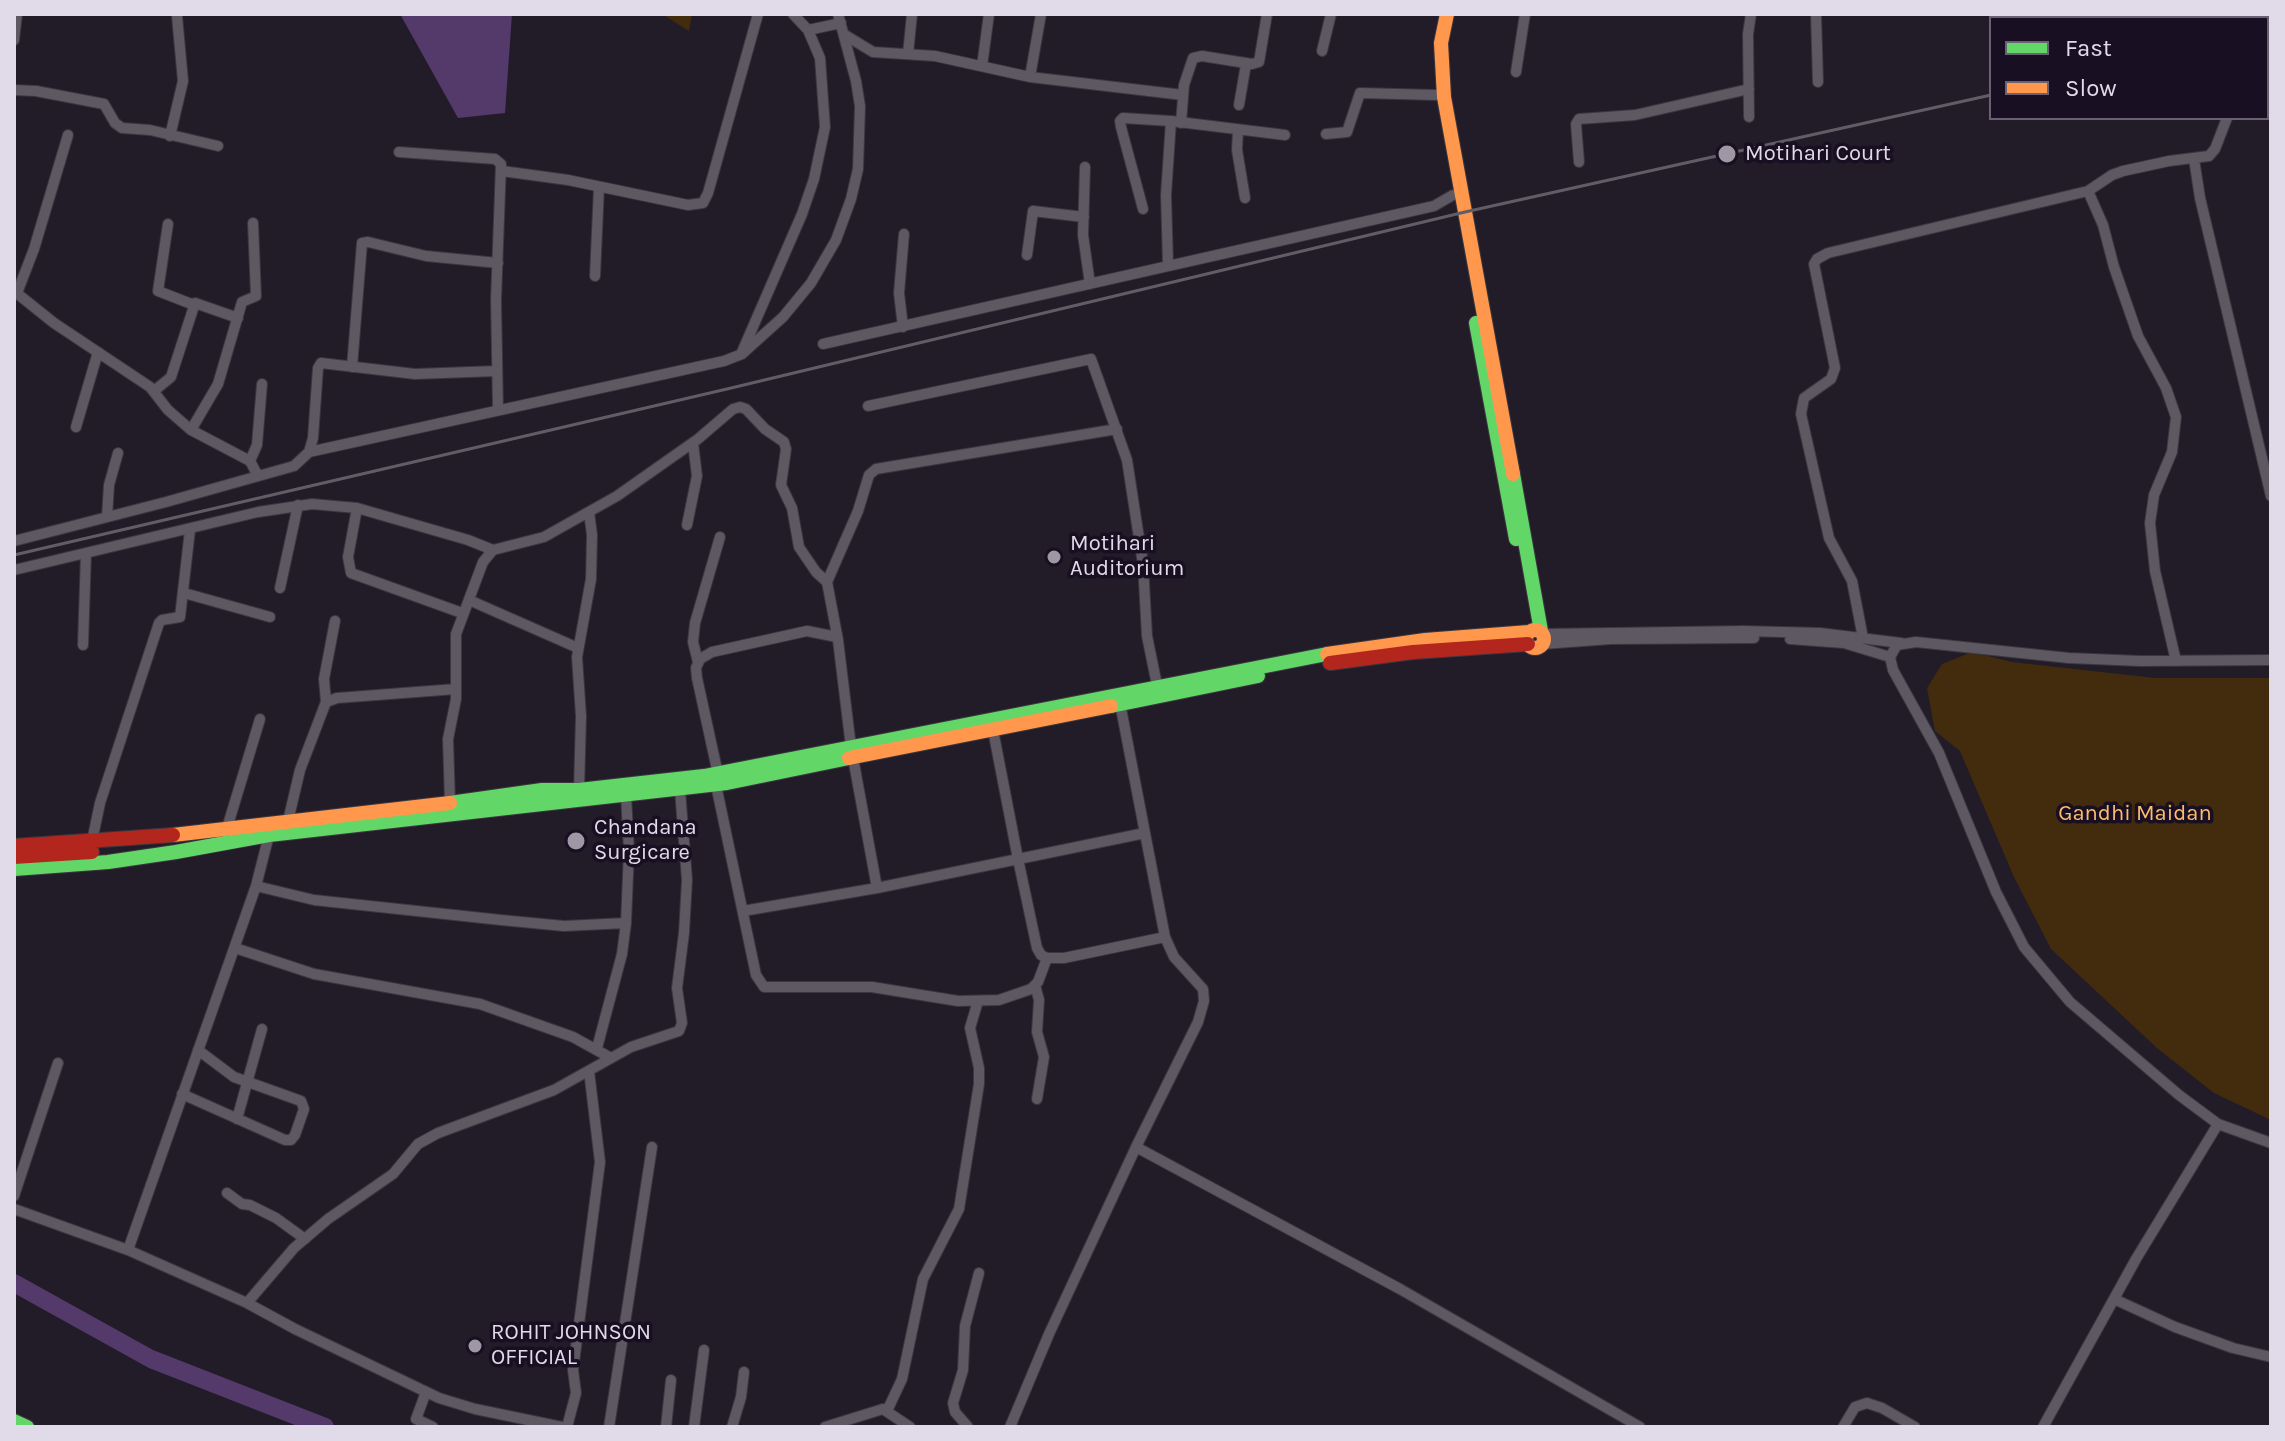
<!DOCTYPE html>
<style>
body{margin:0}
#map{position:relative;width:2285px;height:1441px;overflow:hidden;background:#221c28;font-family:Karla,sans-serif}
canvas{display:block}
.frame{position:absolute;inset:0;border:16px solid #e1dbe9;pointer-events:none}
.legend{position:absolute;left:1989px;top:16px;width:280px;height:104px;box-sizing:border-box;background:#190f22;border:2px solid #696172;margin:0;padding:10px 14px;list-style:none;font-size:24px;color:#e1dbe9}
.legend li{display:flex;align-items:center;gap:16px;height:40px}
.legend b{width:40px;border:2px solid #696172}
</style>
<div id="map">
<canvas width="2285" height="1441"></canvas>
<div class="frame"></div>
<ul class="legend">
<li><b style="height:10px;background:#63d668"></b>Fast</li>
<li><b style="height:10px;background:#ff974d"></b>Slow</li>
</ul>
</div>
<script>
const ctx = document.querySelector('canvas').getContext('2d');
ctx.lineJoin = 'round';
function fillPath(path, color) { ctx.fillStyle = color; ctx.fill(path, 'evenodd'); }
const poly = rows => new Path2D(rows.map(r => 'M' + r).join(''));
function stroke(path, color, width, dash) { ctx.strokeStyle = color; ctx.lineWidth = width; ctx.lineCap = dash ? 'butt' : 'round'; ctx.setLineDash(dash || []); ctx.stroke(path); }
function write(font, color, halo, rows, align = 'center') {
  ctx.font = font + ' Karla,sans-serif'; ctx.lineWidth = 7; ctx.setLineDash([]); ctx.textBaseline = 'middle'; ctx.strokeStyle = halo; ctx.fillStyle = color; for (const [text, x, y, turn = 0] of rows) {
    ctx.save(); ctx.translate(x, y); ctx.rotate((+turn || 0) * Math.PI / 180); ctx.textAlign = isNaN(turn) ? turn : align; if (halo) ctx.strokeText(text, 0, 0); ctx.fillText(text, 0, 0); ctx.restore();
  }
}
const green = poly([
 [662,14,692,14,689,31],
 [1972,652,2012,662,2155,678,2271,678,2271,1120,2214,1093,2157,1048,2051,949,2014,877,1960,751,1935,731,1927,688,1942,664]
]);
const water = poly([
 [400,14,512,14,505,113,458,118]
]);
const river = poly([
 [14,1283,151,1359,325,1427]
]);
const street = poly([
 [1816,14,1818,82],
 [808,30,841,23],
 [845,35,873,52,935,56,1030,77,1183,95],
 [14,40,17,14],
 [1322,51,1331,14],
 [908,54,912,14],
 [982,66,989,14],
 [1516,72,1525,14],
 [1030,77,1041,14],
 [2267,84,2271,84],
 [14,90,36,91,104,104,115,123,122,128,150,130,218,146],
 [1239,105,1246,64],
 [1749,117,1748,34,1751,14],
 [1181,123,1184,85,1193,58,1202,56,1252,64,1259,62,1267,14],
 [1238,130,1237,150,1245,198],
 [1326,134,1347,132,1360,93,1436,95],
 [170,136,183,81,177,16],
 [399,152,495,159,501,164,496,300,498,410],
 [2194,159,2200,198,2271,496],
 [1579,162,1576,124,1579,119,1635,115,1749,89],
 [1085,167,1083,235,1090,284],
 [502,171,568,180,688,205,703,203,708,193,758,14],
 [2088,191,2112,175,2123,171,2169,161,2209,156,2215,149,2227,118],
 [1143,209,1121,127,1120,121,1123,118,1171,121,1285,135],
 [168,224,158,291,194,305],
 [1027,255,1033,211,1084,217],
 [1168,264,1166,195,1171,121],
 [595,276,599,187],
 [14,291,54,323,150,387,168,410,191,430,250,461,258,476],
 [17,293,34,249,68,135],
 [903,327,899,293,904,234],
 [823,344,1434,206,1453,195],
 [742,352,802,214,814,179,825,127,820,58,808,30,793,14],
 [352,367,362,243,368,242,426,256,498,263],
 [154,391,171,377,195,303,238,318],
 [868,406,1091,359,1127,460,1143,564,1147,636,1157,685],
 [76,427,98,352],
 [191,430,218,384,242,302,256,296,253,223],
 [309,452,724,361,742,354,753,344,783,317,811,283,836,240,851,199,858,169,860,106,856,81,838,14],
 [250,461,257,445,262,384],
 [357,508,348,557,351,573,462,613],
 [107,517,109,485,118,453],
 [687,525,697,476,693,443],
 [14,541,166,502,294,466,309,452,313,438,318,368,321,363,415,374,497,371],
 [14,570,258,512,312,504,357,508,468,540,493,550],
 [280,588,298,505],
 [184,593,270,617],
 [469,600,578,648],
 [1543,634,1743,631,1820,633,1901,643],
 [1863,638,1852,581,1829,538,1801,414,1804,398,1831,379,1835,368,1814,264,1817,259,1828,253,2088,191,2103,225,2114,267,2138,336,2166,388,2176,417,2172,452,2154,495,2150,523,2155,571,2176,661],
 [1790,639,1844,643,1890,657],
 [1543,644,1611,639,1754,638],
 [83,645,86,553],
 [2271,660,2140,661,2069,658,1916,642,1897,645,1890,657,1893,670,1939,753,1996,892,2024,947,2070,1002,2179,1095,2218,1124,2271,1143],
 [698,662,693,642,695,623,720,537],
 [326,702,324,679,335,621],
 [992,725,1018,859,1037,948,1041,955,1047,958,1064,958,1165,937],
 [718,774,697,678,696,668,700,659,712,652,807,631,837,637],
 [716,785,756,975,764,987,872,987,958,1001,999,1000,1031,989,1038,982,1047,958],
 [579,790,581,716,577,657,591,579,592,535,589,512],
 [450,803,448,739,456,699,456,634,483,562,493,550,544,537,617,496,698,439,733,409,740,407,746,409,765,429,784,442,786,449,781,485,792,508,799,547,816,572,827,582],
 [288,821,300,770,326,702,337,698,456,689],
 [227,828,260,719],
 [92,841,100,803,159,623,162,620,180,617,190,530],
 [256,886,314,900,501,920,564,926,626,923],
 [877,888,851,747,838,640,827,582,858,511,869,475,876,469,1117,429],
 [743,911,877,888,1145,833],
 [235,948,314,974,480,1004,573,1037,611,1058],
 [1035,985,1039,1000,1037,1032,1044,1057,1037,1099],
 [597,1048,622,954,626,923,629,851,626,795],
 [182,1094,285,1140,291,1140,295,1135,304,1109,301,1101,234,1077,198,1050],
 [237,1119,262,1029],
 [1136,1147,1400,1289,1640,1427],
 [227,1193,242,1204,250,1205,276,1218,305,1239],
 [14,1196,58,1063],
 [14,1209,128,1250,247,1303,295,1329,439,1398,475,1409,562,1427],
 [128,1250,256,886,269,835],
 [2114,1299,2175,1327,2233,1348,2271,1357],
 [247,1303,294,1248,328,1219,393,1174,418,1144,438,1133,554,1090,631,1047,679,1031,682,1023,677,988,684,933,687,880,680,790],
 [426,1392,416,1419,433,1427],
 [887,1411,902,1379,923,1279,959,1209,979,1084,979,1068,970,1028,978,1001],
 [567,1427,576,1393,573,1370,600,1162,589,1071],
 [609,1427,652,1147],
 [666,1427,671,1380],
 [694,1427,704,1350],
 [732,1427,741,1397,744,1372],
 [825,1427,883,1409,910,1427],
 [968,1427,955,1412,953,1403,963,1370,965,1326,979,1273],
 [1010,1427,1049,1334,1136,1147,1198,1022,1204,1001,1203,989,1174,957,1165,937,1119,698],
 [1843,1427,1855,1407,1867,1403,1882,1408,1915,1427],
 [2043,1427,2136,1259,2218,1124]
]);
const fast = poly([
 [1476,323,1516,539],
 [1513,474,1541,631],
 [1111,706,1258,676],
 [450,803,542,790,579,790,704,776,1327,654],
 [176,852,269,835,727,783,849,758],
 [14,869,108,862,176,852],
 [14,1421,27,1427]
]);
const slow = poly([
 [1447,14,1441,43,1444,97,1513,474],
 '1526 639a9 9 0 1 1 18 0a9 9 0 1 1-18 0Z',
 [1327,654,1425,640,1529,632],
 [849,758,1111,706],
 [173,835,450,803]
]);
const jam = poly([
 [1330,663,1413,652,1528,644],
 [14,846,173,835],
 [14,857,92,852]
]);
const rail = poly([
 [2267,32,2271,31],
 [14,555,727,389,1465,212,1991,95]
]);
const markers = [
 [1727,154,10,"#9e98a5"],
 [1054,557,8,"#9e98a5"],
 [576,841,10,"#9e98a5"],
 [475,1346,8,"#9e98a5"]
];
const poiNames = [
 ["Motihari Court",1745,154],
 ["Motihari",1070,544],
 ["Auditorium",1070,569],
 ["Chandana",594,828],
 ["Surgicare",594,853],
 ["ROHIT JOHNSON",491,1333],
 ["OFFICIAL",491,1358]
];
const parkNames = [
 ["Gandhi Maidan",2135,814]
];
fillPath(green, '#422c0d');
fillPath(water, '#54396b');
stroke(river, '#54396b', 18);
stroke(street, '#3b363f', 12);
stroke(fast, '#3b363f', 16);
stroke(slow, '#3b363f', 16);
stroke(jam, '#3b363f', 16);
stroke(street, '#5d5861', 10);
stroke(fast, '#63d668', 14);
stroke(slow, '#ff974d', 14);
stroke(jam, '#b3261e', 14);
stroke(rail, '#615c65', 3);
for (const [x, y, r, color] of markers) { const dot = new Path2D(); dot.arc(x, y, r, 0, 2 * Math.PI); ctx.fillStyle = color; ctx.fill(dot); stroke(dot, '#190f22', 3); }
write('22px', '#e1dbe9', '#190f22', poiNames, 'left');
write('22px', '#fdbe6c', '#190f22', parkNames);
</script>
